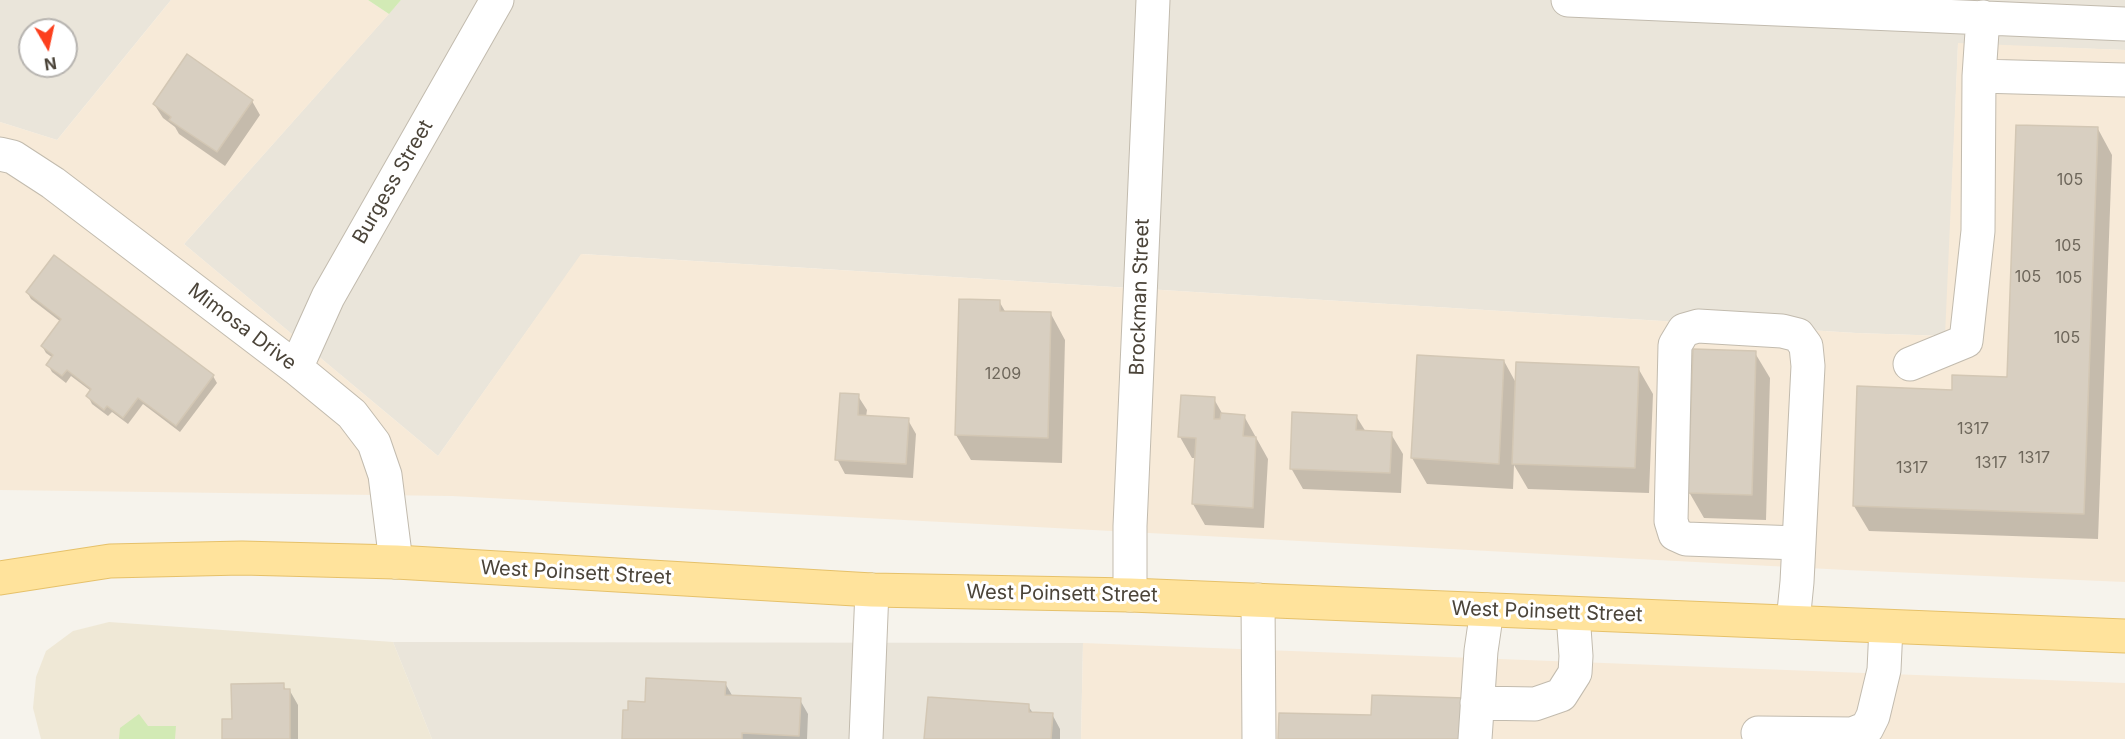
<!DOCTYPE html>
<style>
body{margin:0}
#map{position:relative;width:2125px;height:739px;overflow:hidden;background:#f6f3ec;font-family:Inter,sans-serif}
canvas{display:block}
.north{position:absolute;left:18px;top:18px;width:60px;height:60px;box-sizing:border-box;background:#fff;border:2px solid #b7b4b0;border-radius:50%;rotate:171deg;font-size:16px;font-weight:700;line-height:24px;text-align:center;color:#4b4439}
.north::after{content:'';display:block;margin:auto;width:21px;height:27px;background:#fc3f1d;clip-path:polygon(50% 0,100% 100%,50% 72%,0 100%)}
</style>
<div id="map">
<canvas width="2125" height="739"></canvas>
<div class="north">N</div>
</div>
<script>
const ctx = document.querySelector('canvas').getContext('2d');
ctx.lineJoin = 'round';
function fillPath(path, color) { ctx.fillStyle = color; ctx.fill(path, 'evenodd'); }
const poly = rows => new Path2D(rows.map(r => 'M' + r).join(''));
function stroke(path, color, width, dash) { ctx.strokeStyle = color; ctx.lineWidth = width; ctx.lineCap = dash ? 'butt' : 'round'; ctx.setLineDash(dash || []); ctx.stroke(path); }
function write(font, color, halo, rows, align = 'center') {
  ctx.font = font + ' Inter,sans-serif'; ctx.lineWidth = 6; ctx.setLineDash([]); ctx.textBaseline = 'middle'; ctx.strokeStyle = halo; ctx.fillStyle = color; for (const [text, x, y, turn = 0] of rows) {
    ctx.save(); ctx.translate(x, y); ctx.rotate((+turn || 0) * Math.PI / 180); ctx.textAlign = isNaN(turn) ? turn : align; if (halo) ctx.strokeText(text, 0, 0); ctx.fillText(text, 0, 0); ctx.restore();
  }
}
const residential = poly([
 [0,0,171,0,57,140,0,122],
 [30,30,66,30,66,66,30,66],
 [401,0,2125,0,2125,50,1958,44,1946,336,1856,333,582,254,438,456,184,244],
 [393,642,1083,643,1081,739,432,739]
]);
const commercial = poly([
 [171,0,368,0,389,14,184,244,438,456,581,254,1856,333,1945,336,1958,43,2125,50,2125,582,1846,570,452,496,0,490,0,122,57,140],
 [1083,643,2125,683,2125,739,1081,739]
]);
const education = poly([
 [109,622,393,642,432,739,41,739,33,708,36,677,46,651,73,631]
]);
const green = poly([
 [368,0,401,0,389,14],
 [139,714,148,726,176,726,175,739,119,739,120,728]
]);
const shadow = poly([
 [252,101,260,115,225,166,179,134,175,127,163,118,154,104],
 [2098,129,2112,155,2098,539,1869,531,1854,506,1953,391,2008,379],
 [27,292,213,376,217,383,180,432,143,404,128,424,112,412,108,416,92,404,88,396,91,391,71,376,66,383,52,372,48,365,53,358,46,353,42,346,61,322,31,299],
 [999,301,1006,313,1051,314,1065,340,1062,463,971,460,956,435],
 [1755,353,1770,378,1766,520,1704,518,1689,492],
 [1418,357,1504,361,1516,383,1638,368,1653,394,1649,493,1528,489,1514,465,1513,489,1427,484,1412,458],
 [858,396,867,410,866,417,908,420,916,434,913,478,845,474,837,459],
 [1214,399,1223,415,1244,416,1268,459,1264,528,1205,525,1193,504,1196,458,1192,458,1180,437],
 [1356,416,1366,432,1391,434,1403,454,1401,493,1303,489,1291,468],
 [725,683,733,697,800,700,808,714,807,739,624,739,647,703],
 [283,685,286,690,290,691,298,705,298,739,223,739,233,720],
 [1028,706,1033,713,1052,714,1060,729,1060,739,926,739]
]);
const building = poly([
 [187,54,253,100,217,152,169,120,171,117,153,104,187,54],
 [2016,125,2098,127,2084,514,1853,506,1857,386,1952,390,1952,375,2007,377,2016,125],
 [54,255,214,375,176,426,138,398,123,418,107,406,104,410,86,396,91,389,67,370,62,376,46,365,53,355,41,346,61,319,26,292,54,255],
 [959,299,1000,300,1000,311,1051,312,1048,438,955,435,959,299],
 [1693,349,1756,351,1752,495,1688,493,1693,349],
 [1417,355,1504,360,1499,464,1411,458,1417,355],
 [1516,362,1639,367,1635,468,1512,464,1516,362],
 [840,393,859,394,858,415,909,418,906,464,835,460,840,393],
 [1181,395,1215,397,1214,419,1220,419,1221,413,1245,415,1243,436,1256,437,1253,508,1192,504,1196,438,1178,437,1181,395],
 [1292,412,1357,415,1356,430,1392,432,1390,473,1290,469,1292,412],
 [646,678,726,682,725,695,801,698,799,736,742,733,742,739,622,739,623,710,628,710,628,701,645,702,646,678],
 [284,683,284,689,290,689,290,739,222,739,222,719,232,719,231,684,284,683],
 [1372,695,1464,698,1464,739,1278,739,1279,713,1371,715,1372,695],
 [928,697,1029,704,1029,712,1053,713,1051,739,924,739,928,697]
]);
const minor = poly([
 [1568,0,2125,24],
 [1983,17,1979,76,2125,80],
 [0,154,13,157,53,183,296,368,352,414,374,443,385,475,396,562],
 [1910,364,1966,341,1978,231,1979,76],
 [296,368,328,297,497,0],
 [1130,595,1130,526,1153,0],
 [1258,600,1259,739],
 [1793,622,1797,582,1808,366,1806,346,1798,335,1782,331,1698,326,1684,330,1675,345,1671,521,1675,534,1686,539,1798,543],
 [1477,703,1535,704,1561,695,1575,673,1576,656,1573,614],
 [1758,733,1852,734,1867,728,1873,716,1884,670,1886,627],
 [866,739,872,590],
 [1475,739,1481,651,1487,610]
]);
const major = poly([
 [0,578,110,561,242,558,396,562,872,590,1130,595,2125,636]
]);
const numberNames = [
 ["105",2070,180],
 ["105",2068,246],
 ["105",2028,277],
 ["105",2069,278],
 ["105",2067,338],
 ["1209",1003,374],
 ["1317",1973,429],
 ["1317",2034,458],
 ["1317",1991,463],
 ["1317",1912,468]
];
const streetNames = [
 ["Burgess Street",393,182,-60],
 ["Brockman Street",1140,297,-88],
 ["Mimosa Drive",242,327,37],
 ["West Poinsett Street",576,573,3],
 ["West Poinsett Street",1062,594,1],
 ["West Poinsett Street",1547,612,2]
];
fillPath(residential, '#eae5da');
fillPath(commercial, '#f7ead8');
fillPath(education, '#efe8d6');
fillPath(green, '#d2eab5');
fillPath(shadow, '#0003');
fillPath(building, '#d8cfc1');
stroke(building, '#d3c7b4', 1.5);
stroke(minor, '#c2bbae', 35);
stroke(major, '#e6c16a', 35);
stroke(minor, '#fff', 33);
stroke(major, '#ffe39c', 33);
write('16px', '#6e675b', null, numberNames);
write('20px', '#4b4439', '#fff', streetNames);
</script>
